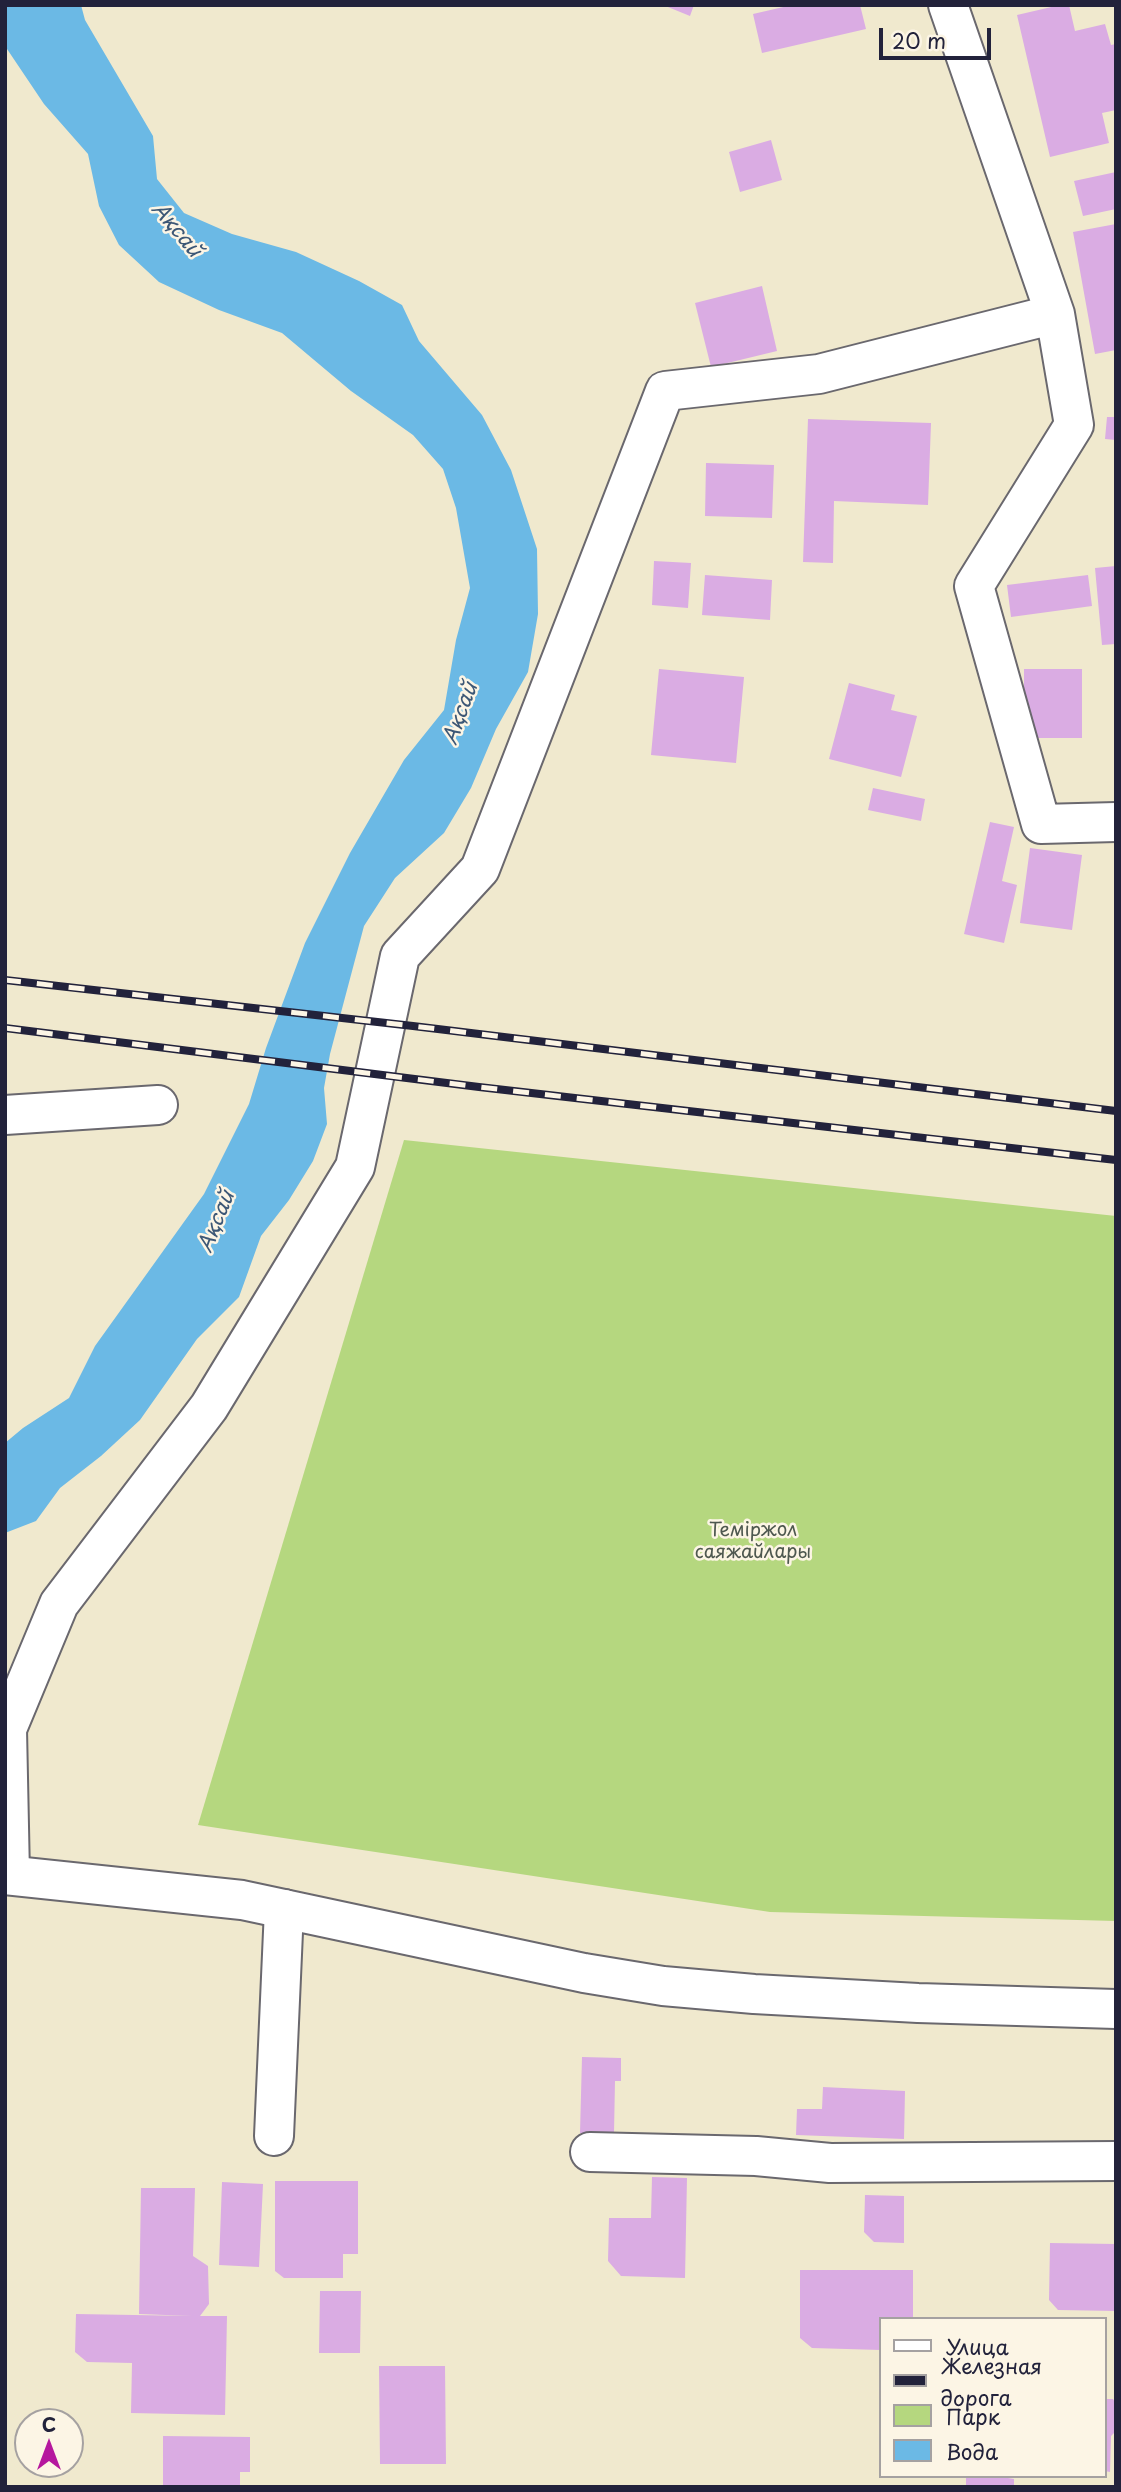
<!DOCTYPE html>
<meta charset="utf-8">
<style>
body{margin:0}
#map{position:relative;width:1121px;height:2492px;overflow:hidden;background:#f0e9ce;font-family:"Playpen Sans",sans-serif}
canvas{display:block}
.frame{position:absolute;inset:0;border:7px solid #22223b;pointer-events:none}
.legend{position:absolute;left:879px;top:2317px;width:228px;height:161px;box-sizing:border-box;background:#fcf5e5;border:2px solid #a5a1a1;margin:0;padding:9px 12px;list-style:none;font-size:21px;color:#22223b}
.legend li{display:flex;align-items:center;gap:14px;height:35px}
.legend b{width:35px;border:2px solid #a5a1a1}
.north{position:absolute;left:14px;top:2408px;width:70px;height:70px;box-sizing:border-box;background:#fcf5e5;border:2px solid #a5a1a1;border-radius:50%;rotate:0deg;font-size:19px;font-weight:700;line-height:28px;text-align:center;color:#22223b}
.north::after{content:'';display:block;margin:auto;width:24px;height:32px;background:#b5179e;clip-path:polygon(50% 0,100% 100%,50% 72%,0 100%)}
.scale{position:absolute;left:879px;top:28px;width:112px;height:32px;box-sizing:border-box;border:4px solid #22223b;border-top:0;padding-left:9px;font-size:21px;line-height:24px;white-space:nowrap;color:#22223b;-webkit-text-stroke:5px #fcf5e5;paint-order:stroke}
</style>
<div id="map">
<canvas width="1121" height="2492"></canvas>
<div class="frame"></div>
<ul class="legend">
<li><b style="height:9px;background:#fff"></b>Улица</li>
<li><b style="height:9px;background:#22223b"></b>Железная дорога</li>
<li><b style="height:19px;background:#b5d77f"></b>Парк</li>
<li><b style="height:19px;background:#6bb9e5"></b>Вода</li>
</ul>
<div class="north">С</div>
<div class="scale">20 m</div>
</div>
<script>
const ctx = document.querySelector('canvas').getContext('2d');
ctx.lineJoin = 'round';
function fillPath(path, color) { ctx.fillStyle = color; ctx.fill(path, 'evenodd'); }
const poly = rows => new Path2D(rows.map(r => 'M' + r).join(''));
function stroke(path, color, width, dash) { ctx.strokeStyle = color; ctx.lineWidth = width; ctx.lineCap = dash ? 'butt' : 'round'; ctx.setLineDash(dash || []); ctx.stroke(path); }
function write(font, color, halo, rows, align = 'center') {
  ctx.font = font + ' "Playpen Sans",sans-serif'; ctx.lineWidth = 5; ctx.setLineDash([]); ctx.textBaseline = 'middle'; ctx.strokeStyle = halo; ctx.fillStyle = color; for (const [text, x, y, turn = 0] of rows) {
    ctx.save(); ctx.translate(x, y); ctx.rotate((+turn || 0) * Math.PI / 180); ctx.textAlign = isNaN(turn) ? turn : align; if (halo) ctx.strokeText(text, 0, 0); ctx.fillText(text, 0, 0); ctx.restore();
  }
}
const green = poly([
 [404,1140,1116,1216,1116,1921,770,1912,198,1825]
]);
const water = poly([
 [5,5,81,5,85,20,153,136,157,179,184,213,232,234,296,252,359,281,402,305,419,341,482,415,511,470,537,549,538,614,528,672,496,729,471,788,444,833,395,878,364,926,330,1054,324,1088,327,1124,313,1161,289,1200,261,1236,239,1297,197,1339,140,1420,101,1456,60,1488,36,1521,5,1533,5,1443,23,1428,69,1398,95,1346,204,1194,249,1104,266,1048,305,943,350,853,404,760,444,710,456,640,470,588,456,508,443,469,413,435,351,391,282,333,219,310,159,282,119,245,99,206,88,154,44,104,5,46]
]);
const building = poly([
 [663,5,694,5,690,16],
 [792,5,860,5,866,29,762,53,753,14],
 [1060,5,1069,5,1075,31,1105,24,1111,45,1116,44,1116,110,1102,113,1109,143,1050,157,1017,15],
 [771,140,782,180,740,192,729,152],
 [1116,172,1116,209,1083,216,1074,181],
 [1116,224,1116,350,1095,354,1073,232],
 [762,286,777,351,711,367,695,303],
 [1107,417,1116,417,1116,440,1105,439],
 [808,419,931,423,928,505,834,501,833,563,803,562],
 [706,463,774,465,772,518,705,516],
 [654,561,691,563,688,608,652,605],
 [1116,566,1116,644,1102,645,1095,568],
 [705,575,772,580,770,620,702,615],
 [1088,575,1092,606,1011,617,1007,585],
 [659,669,744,677,736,763,651,755],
 [1024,669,1082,669,1082,738,1024,738],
 [849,683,895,695,891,710,917,716,901,777,829,759],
 [873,788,925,799,921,821,868,810],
 [990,822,1014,827,1002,881,1017,885,1004,943,964,934],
 [1030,848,1082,855,1072,930,1020,923],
 [582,2057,621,2058,621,2081,615,2081,614,2133,580,2133],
 [823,2087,905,2091,904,2139,796,2135,797,2109,822,2109],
 [652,2177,687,2178,685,2278,621,2276,608,2261,609,2218,651,2218],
 [275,2181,358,2181,358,2254,343,2254,343,2278,284,2278,275,2271],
 [222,2182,263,2184,259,2267,219,2265],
 [141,2188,195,2188,193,2256,208,2266,209,2304,200,2316,227,2316,225,2415,131,2413,132,2363,87,2362,75,2352,76,2314,192,2316,139,2314],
 [865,2195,904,2196,904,2243,874,2242,864,2232],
 [1050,2243,1116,2244,1116,2311,1058,2310,1049,2300],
 [800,2270,913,2270,913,2319,881,2319,881,2350,812,2348,800,2338],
 [320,2291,361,2291,360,2353,319,2353],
 [379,2366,445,2366,446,2464,380,2464],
 [1105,2399,1113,2399,1116,2404,1116,2431,1111,2436,1110,2472,1105,2471],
 [163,2436,250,2437,250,2472,240,2472,240,2487,163,2487],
 [966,2476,1008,2476,1008,2478,1014,2479,1014,2487,966,2487]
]);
const street = poly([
 [948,5,1055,314,1074,425,974,586,1041,824,1116,822],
 [5,1115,158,1105],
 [10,1875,7,1729,59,1604,209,1407,355,1167,400,956,480,869,665,391,819,374,1055,314],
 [274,2136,284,1909],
 [590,2152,756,2156,830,2163,1116,2161]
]);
const secondary = poly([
 [5,1875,242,1900,584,1973,663,1986,754,1994,918,2003,1116,2009]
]);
const rail = poly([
 [5,980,413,1026,1116,1111],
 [5,1028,479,1087,1116,1160]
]);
const parkNames = [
 ["Теміржол",753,1531],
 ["саяжайлары",753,1553]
];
const waterNames = [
 ["Ақсай",176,230,50],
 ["Ақсай",461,714,-70],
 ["Ақсай",217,1222,-68]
];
fillPath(green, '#b5d77f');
fillPath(water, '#6bb9e5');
fillPath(building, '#daace3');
stroke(street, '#6a686e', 42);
stroke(secondary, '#6a686e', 42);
stroke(street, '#fff', 38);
stroke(secondary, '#fff', 38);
stroke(rail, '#22223b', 8);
stroke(rail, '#fcf5e5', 5, [16]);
write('19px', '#4e584f', '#fcf5e5', parkNames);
write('italic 21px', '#3c5776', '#fcf5e5', waterNames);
</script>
